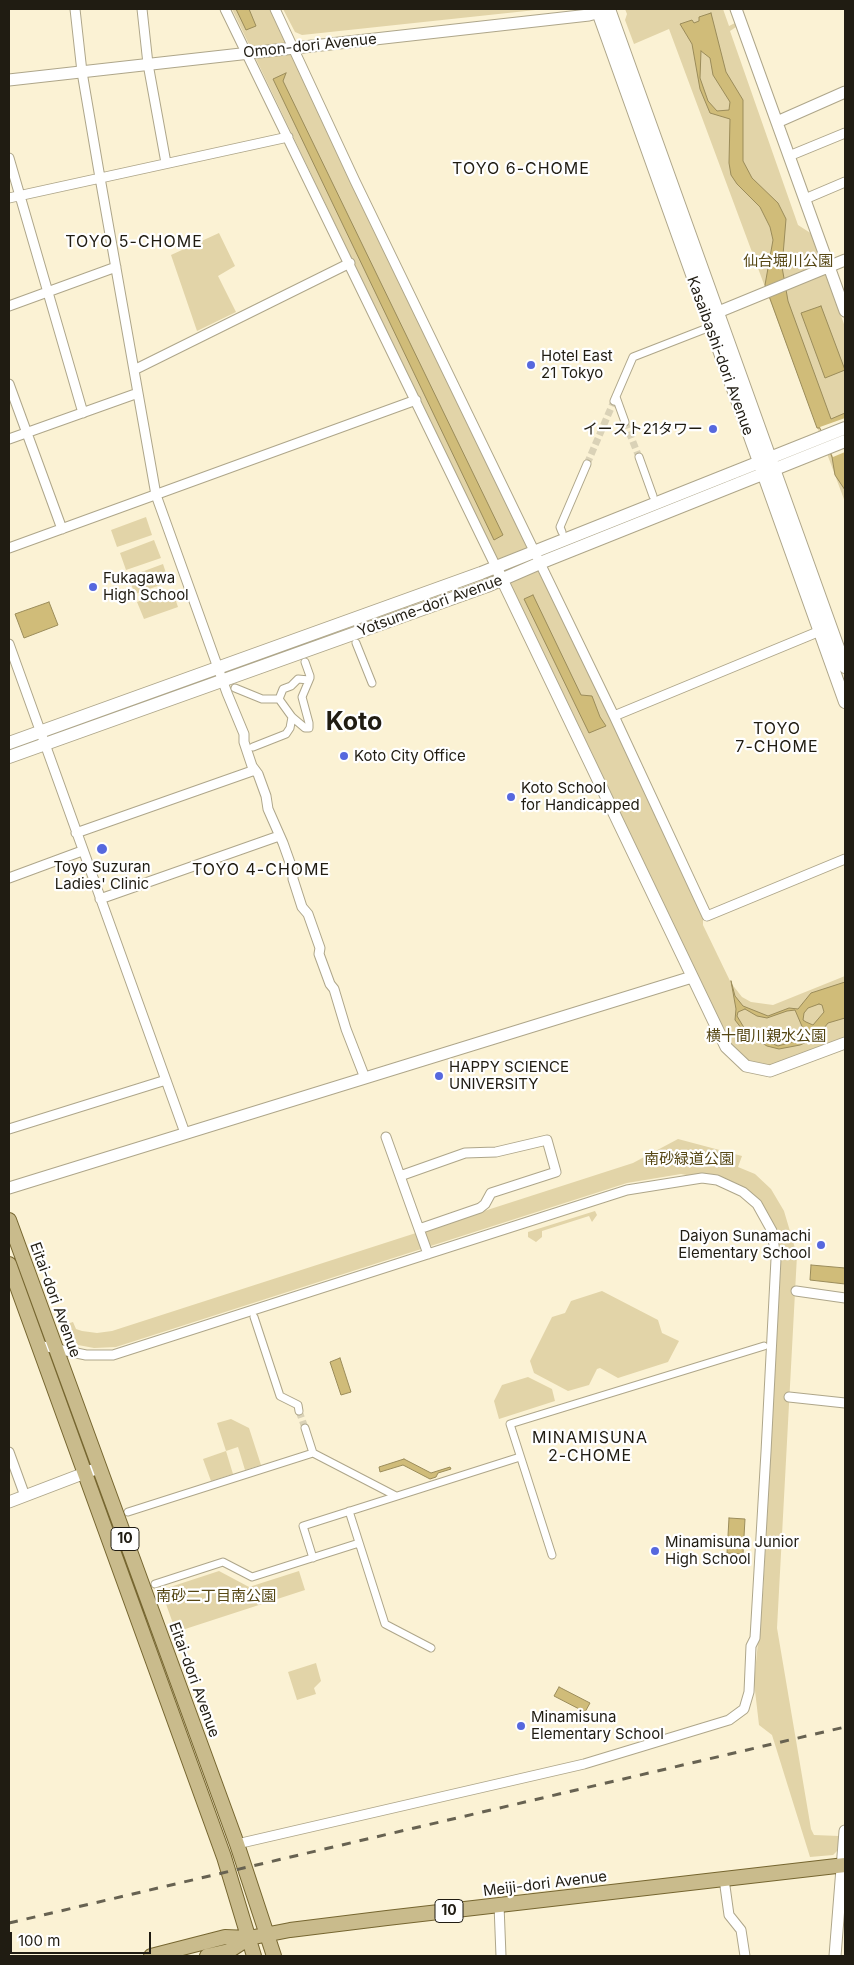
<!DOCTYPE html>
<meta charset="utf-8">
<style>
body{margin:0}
#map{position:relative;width:854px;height:1965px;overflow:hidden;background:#fbf2d4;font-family:Inter,sans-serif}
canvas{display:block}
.frame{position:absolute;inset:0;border:10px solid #201c12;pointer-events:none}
.scale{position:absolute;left:10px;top:1932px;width:141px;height:22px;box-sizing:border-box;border:2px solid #201c12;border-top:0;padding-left:6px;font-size:15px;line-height:18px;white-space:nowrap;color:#201c12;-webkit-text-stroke:4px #fff;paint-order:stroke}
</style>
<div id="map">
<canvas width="854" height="1965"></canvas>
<div class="frame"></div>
<div class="scale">100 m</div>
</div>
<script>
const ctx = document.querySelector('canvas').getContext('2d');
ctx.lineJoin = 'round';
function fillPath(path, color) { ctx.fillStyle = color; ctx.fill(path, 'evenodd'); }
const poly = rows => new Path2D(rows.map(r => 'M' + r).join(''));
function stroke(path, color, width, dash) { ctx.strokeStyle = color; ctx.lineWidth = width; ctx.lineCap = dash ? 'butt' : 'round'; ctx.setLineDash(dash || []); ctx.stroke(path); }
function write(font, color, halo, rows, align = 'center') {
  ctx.font = font + ' Inter,"Noto Sans JP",sans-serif'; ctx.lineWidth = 4.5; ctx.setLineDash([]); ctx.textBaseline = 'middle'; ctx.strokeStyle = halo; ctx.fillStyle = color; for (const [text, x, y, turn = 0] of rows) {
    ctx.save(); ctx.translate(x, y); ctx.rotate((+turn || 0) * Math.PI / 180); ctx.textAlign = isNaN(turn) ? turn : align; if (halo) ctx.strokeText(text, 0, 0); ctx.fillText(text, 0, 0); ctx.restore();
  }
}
const green = poly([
 [232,9,271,9,610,718,703,917,703,925,731,983,742,997,751,1002,773,1005,845,976,845,1038,769,1068,748,1063,729,1045],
 [283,9,545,9,302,35,295,32],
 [625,9,723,9,729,26,735,23,736,27,730,31,798,225,812,234,845,327,845,502,669,29,634,44,625,20,627,14],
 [219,233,235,266,218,276,236,312,197,331,171,255],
 [146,517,152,535,117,547,111,530],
 [154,540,161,558,126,570,120,553],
 [163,564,169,582,135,594,128,577],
 [172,589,178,607,144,619,137,602],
 [678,1139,742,1156,738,1167,755,1174,771,1189,784,1211,797,1255,777,1628,811,1829,814,1835,839,1836,838,1850,833,1855,810,1857,772,1735,759,1725,754,1682,763,1593,781,1259,773,1230,743,1192,702,1178,681,1174,627,1183,116,1347,94,1348,78,1345,65,1339,60,1326,73,1322,76,1329,82,1331,97,1333,112,1331,633,1163],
 [595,1211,597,1215,592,1222,589,1216,542,1231,542,1237,536,1242,528,1237,528,1232],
 [602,1291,658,1320,662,1333,679,1341,668,1362,618,1378,600,1368,597,1369,589,1385,568,1391,534,1373,530,1361,552,1317,565,1313,571,1301],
 [528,1377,552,1389,555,1401,499,1419,494,1401,502,1385],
 [231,1419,249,1428,261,1465,245,1470,238,1447,226,1451,233,1474,211,1481,203,1459,226,1451,217,1423],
 [219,1571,249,1587,299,1571,305,1590,176,1632,161,1590],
 [316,1663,321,1681,314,1688,316,1694,297,1700,288,1672]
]);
const water = poly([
 [236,9,249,9,256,26,246,30,236,9],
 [711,13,726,72,743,100,743,161,752,178,778,203,786,219,782,267,788,301,831,419,845,413,845,490,835,475,832,457,820,428,817,428,765,285,773,240,770,227,760,207,737,184,731,175,729,163,730,119,710,113,700,89,692,44,680,24,692,20,694,23,699,21,699,17,711,13],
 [701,51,710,58,713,75,730,102,729,110,717,111,708,101,700,78,701,51],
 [286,73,283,81,503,535,494,540,273,79,286,73],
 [821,306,845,370,825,378,801,313,821,306],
 [533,595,581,695,592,696,600,717,606,726,589,733,524,599,533,595],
 [49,602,58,625,24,638,15,614,49,602],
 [731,981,735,996,743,1006,768,1016,789,1008,798,1009,811,993,845,982,845,1018,828,1023,816,1038,800,1045,779,1049,767,1046,745,1033,735,1020,736,1009,731,981],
 [819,1004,822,1005,824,1012,813,1025,806,1022,803,1020,804,1013,808,1008,819,1004],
 [745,1009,757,1016,767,1018,787,1011,795,1010,804,1031,802,1039,778,1046,751,1035,746,1031,737,1016,738,1012,745,1009],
 [811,1265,845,1268,845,1284,810,1280,811,1265],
 [340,1358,351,1392,341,1395,330,1362,340,1358],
 [404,1459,431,1473,450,1467,451,1469,438,1473,436,1477,430,1479,403,1465,380,1472,379,1467,404,1459],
 [729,1518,745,1519,743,1554,727,1553,729,1518],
 [559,1687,590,1703,585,1712,554,1696,559,1687]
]);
const pier = poly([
 [845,418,845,452,833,457,820,427]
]);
const pedestrianTunnel = poly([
 [625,422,639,457],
 [587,464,614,401],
 [299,1411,305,1428]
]);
const pedestrian = poly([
 [616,397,625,422],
 [614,401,633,357,705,329],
 [639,457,653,496],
 [562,532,560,527,587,464],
 [356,643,372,683],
 [305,662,310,676,310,678,302,697,309,723,309,728,305,728,292,717,279,699,283,689,291,686,298,679,309,680],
 [235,688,262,699,279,699],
 [253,747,286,734,290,728,292,717],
 [254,1317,280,1396,298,1405,299,1411],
 [305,1428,313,1453,396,1496],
 [349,1511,385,1624,431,1648],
 [128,1512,313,1453],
 [552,1555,510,1424,764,1346],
 [313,1558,303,1526,520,1457],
 [155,1584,223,1562,252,1577,359,1543]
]);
const minor = poly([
 [75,9,82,72,99,172,156,495,227,693,244,734,244,742,252,766,258,774,266,796,268,809,283,843,293,871,293,879,302,907,308,914,320,948,319,954,330,984,334,989,346,1029,365,1078],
 [142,9,148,64,166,163],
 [225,9,496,567],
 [275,9,355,181,614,716,707,916,845,859],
 [789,156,845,133],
 [9,158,83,413],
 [9,198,288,137],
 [805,199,845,182],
 [9,306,116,267],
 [134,370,350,263],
 [9,384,62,529],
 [9,439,138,393],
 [9,548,416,400],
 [9,644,185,1133],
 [614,716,820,631],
 [76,833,255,770],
 [9,878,82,851],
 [100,899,279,836],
 [9,1129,166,1080],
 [386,1137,428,1254],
 [400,1176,465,1153,496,1152,547,1140,556,1172,491,1193,485,1204,480,1208,419,1229],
 [796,1291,845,1298],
 [38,1345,86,1355,113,1355,627,1190,702,1178,717,1180,743,1192,757,1204,772,1231,776,1259,766,1452,755,1638,751,1646,749,1692,744,1709,729,1720,584,1764,237,1844],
 [789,1397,845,1403],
 [9,1452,25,1496],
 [724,1879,729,1915,741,1930,745,1956],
 [499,1905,501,1956]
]);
const tertiary = poly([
 [736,9,845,311],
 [9,80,589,15,605,11],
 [777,122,845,92],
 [711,315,845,260],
 [496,567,726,1047,746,1066,770,1071,845,1043],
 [9,1188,692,977],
 [9,1502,98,1468],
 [835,1956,845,1831]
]);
const secondary = poly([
 [597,9,845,702],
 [609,9,845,667],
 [9,743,481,573,845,428],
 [9,757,487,586,540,563,845,441]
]);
const primary = poly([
 [9,1220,237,1844,274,1956],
 [9,1264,224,1857,254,1956],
 [151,1956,225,1937,249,1938,290,1930,387,1918,845,1865],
 [207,1956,229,1951,249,1938]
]);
const rail = poly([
 [9,1923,845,1727]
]);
const markers = [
 [531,365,5,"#5668de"],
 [713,429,5,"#5668de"],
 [93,587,5,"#5668de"],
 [344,756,5,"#5668de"],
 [511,797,5,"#5668de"],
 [102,849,6,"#5668de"],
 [439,1076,5,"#5668de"],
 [821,1245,5,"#5668de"],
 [655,1551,5,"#5668de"],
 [521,1726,5,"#5668de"]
];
const shields = [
 [125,1539,28],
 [449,1911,28]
];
const shieldNames = [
 ["10",125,1539],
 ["10",449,1911]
];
const streetNames = [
 ["Omon-dori Avenue",310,46,-6],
 ["Kasaibashi-dori Avenue",720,356,70],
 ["Yotsume-dori Avenue",430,606,-20],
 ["Eitai-dori Avenue",55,1300,70],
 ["Eitai-dori Avenue",194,1680,70],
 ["Meiji-dori Avenue",545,1884,-7]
];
const parkNames = [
 ["仙台堀川公園",788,261],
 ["横十間川親水公園",766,1036],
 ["南砂緑道公園",689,1159],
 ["南砂二丁目南公園",216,1596]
];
const poiNames = [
 ["Hotel East",541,356],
 ["21 Tokyo",541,373],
 ["イースト21タワー",703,429,"right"],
 ["Fukagawa",103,578],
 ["High School",103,595],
 ["Koto City Office",354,756],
 ["Koto School",521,788],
 ["for Handicapped",521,805],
 ["Toyo Suzuran",102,867,"center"],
 ["Ladies' Clinic",102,884,"center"],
 ["HAPPY SCIENCE",449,1067],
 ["UNIVERSITY",449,1084],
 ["Daiyon Sunamachi",811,1236,"right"],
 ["Elementary School",811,1253,"right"],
 ["Minamisuna Junior",665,1542],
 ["High School",665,1559],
 ["Minamisuna",531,1717],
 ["Elementary School",531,1734]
];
const neighbourhoodNames = [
 ["TOYO 6-CHOME",521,169],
 ["TOYO 5-CHOME",134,242],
 ["TOYO",777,729],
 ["7-CHOME",777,747],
 ["TOYO 4-CHOME",261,870],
 ["MINAMISUNA",590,1438],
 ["2-CHOME",590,1456]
];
const townNames = [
 ["Koto",354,722]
];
fillPath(green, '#e2d4a8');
fillPath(water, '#d0bc79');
stroke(water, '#9b8c5a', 1);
fillPath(pier, '#fbf2d4');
stroke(pedestrianTunnel, '#dad2b7', 7, [7, 3.5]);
stroke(pedestrian, '#aea68a', 9);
stroke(minor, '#aea68a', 11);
stroke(tertiary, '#aea68a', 13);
stroke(secondary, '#aea68a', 14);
stroke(primary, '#766630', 16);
stroke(pedestrian, '#fff', 7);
stroke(minor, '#fff', 9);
stroke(tertiary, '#fff', 11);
stroke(secondary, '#fff', 12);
stroke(primary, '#c9bb8c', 14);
stroke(rail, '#676251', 3, [9, 9]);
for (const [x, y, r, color] of markers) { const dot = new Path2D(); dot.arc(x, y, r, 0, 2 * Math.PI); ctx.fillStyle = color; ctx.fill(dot); stroke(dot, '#fff', 2); }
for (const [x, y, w] of shields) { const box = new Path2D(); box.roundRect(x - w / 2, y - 11.5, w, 23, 4); ctx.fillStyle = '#fff'; ctx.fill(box); stroke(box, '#201c12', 1); }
write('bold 14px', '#201c12', null, shieldNames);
write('15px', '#201c12', '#fff', streetNames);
write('15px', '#564714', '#fff', parkNames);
write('15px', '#201c12', '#fff', poiNames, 'left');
ctx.letterSpacing = '1px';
write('16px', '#201c12', '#fff', neighbourhoodNames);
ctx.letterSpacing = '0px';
write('bold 25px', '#201c12', '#fff', townNames);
</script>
